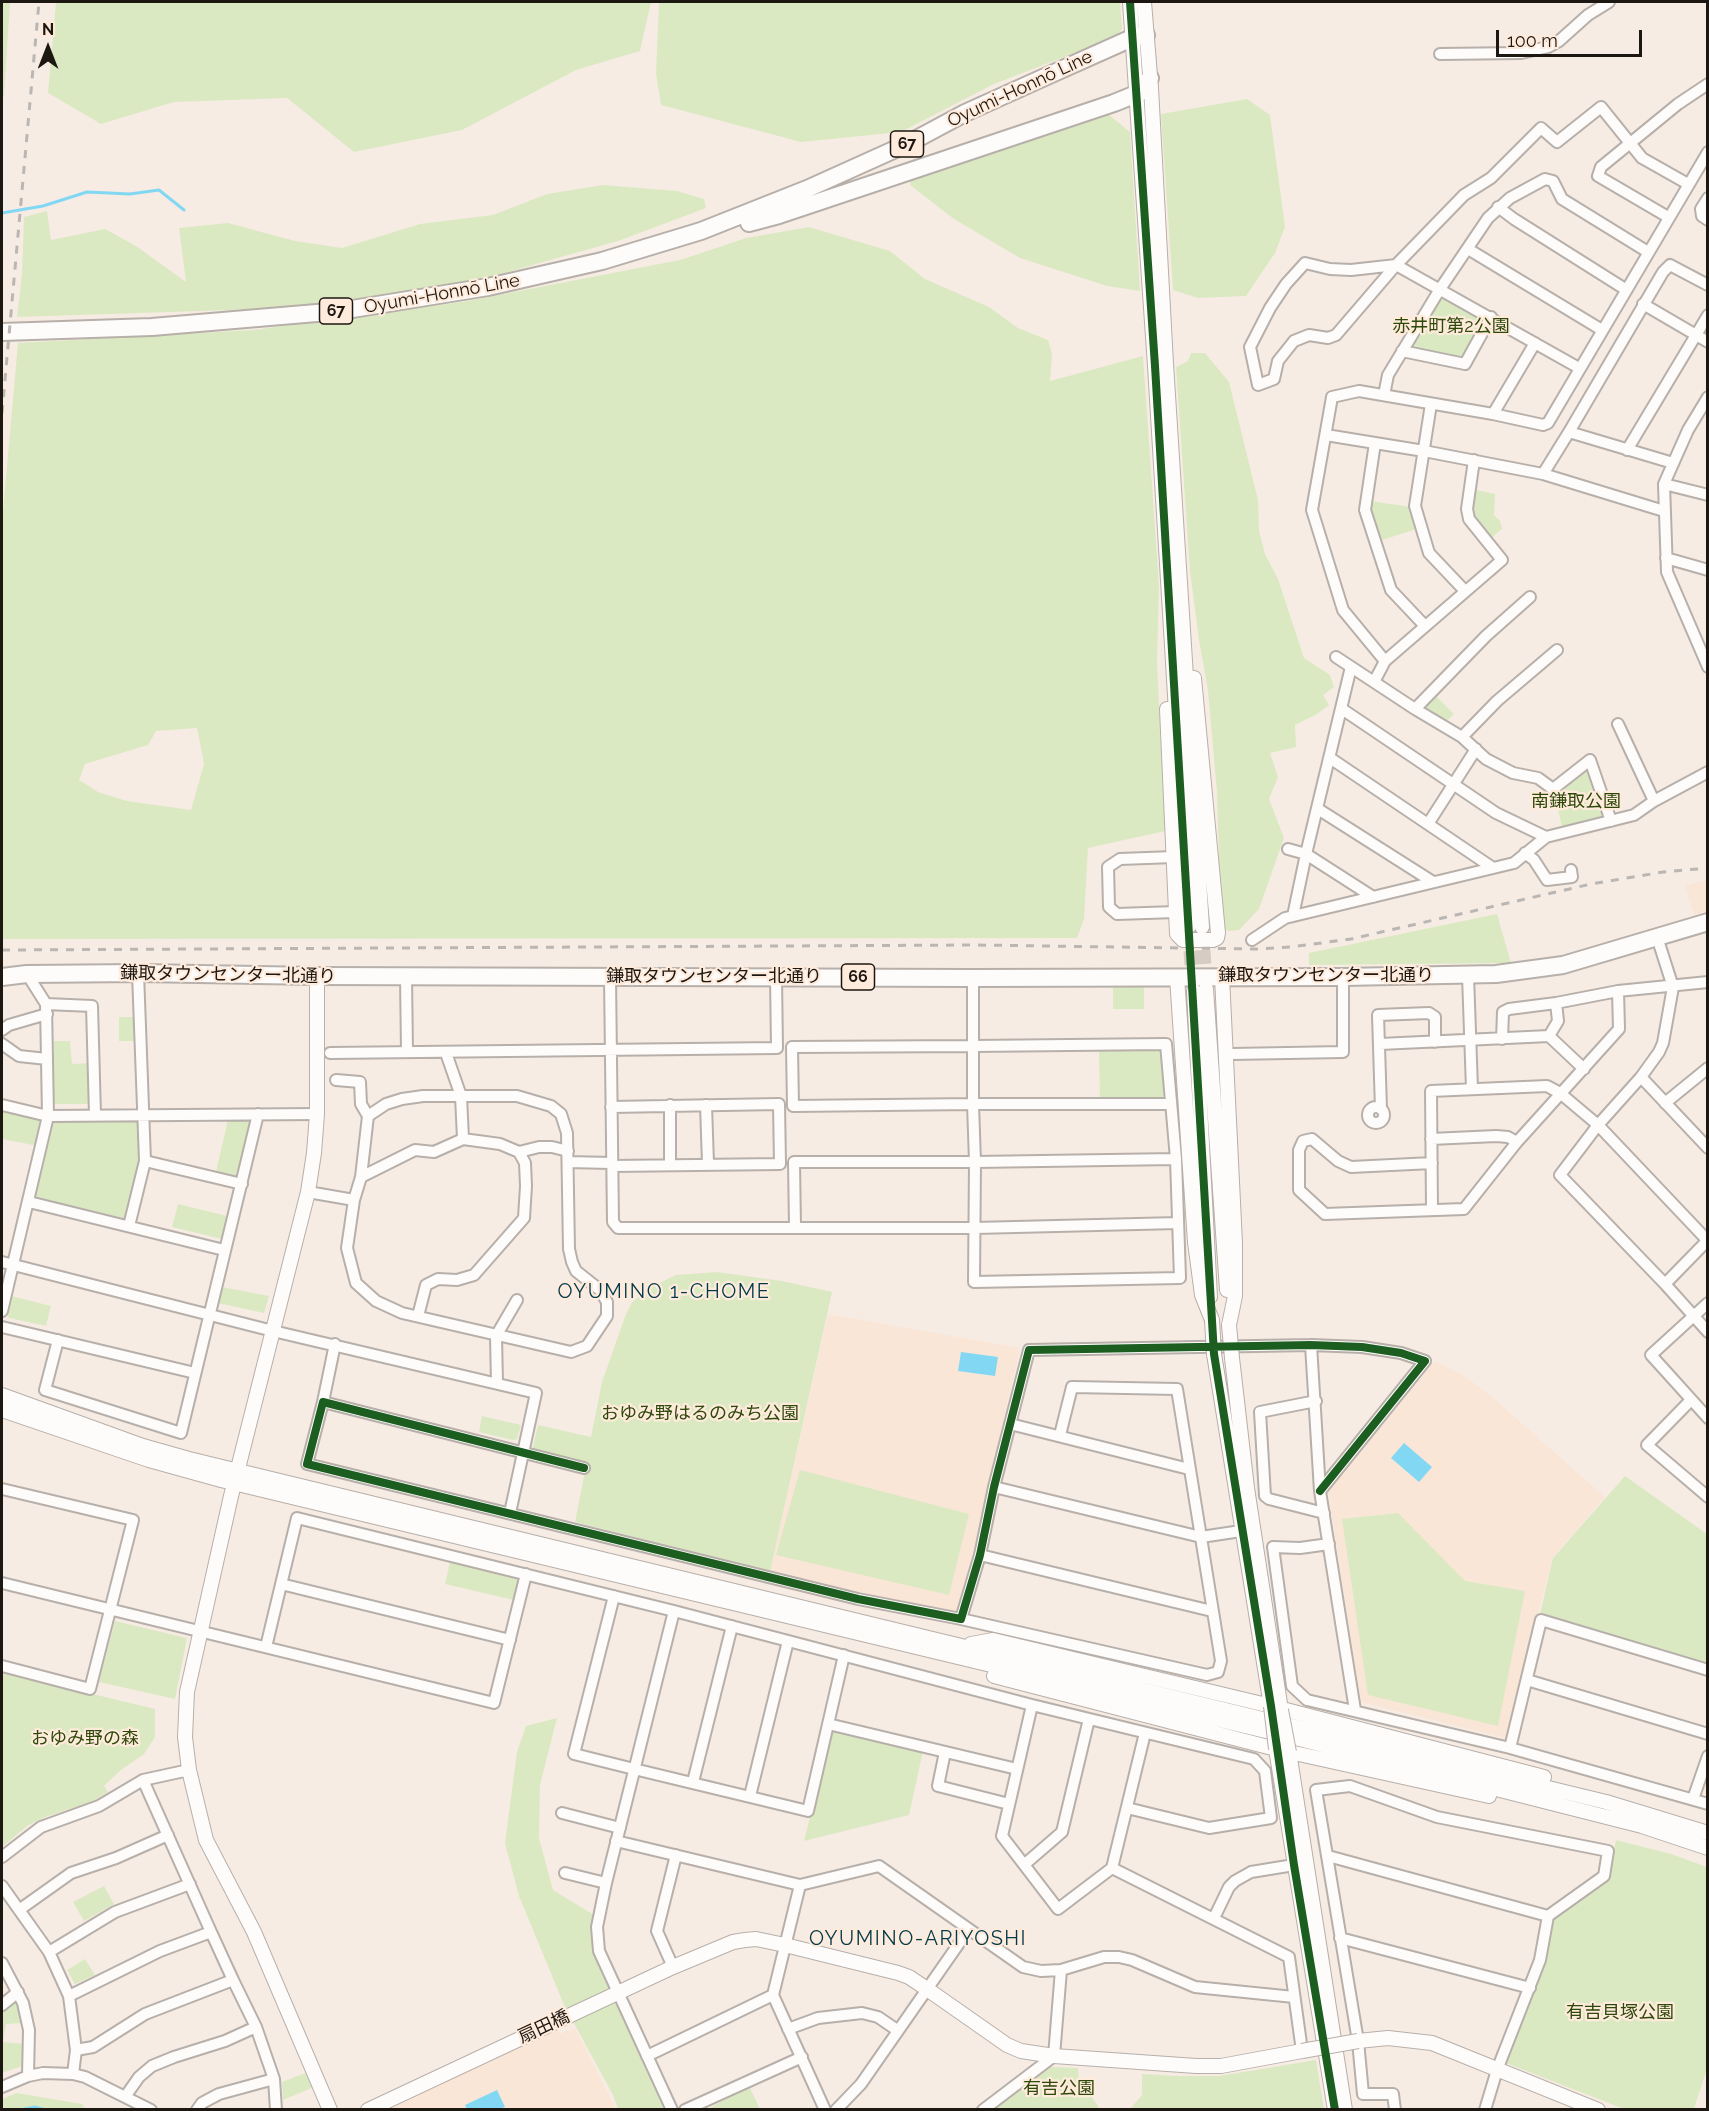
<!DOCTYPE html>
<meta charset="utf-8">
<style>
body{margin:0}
#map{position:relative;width:1709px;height:2111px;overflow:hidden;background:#f7ece4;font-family:Raleway,sans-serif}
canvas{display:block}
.frame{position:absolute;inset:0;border:3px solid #1d1711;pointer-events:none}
.north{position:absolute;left:18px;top:18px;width:60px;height:60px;-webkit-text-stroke:4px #ffebdc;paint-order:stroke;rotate:0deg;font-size:16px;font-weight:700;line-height:24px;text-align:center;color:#1d1711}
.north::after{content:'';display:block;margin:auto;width:21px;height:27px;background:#1d1711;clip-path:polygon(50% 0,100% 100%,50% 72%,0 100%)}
.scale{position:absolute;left:1496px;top:30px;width:146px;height:27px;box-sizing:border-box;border:3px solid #1d1711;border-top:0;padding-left:8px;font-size:18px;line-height:21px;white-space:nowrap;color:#1d1711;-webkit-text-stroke:4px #ffebdc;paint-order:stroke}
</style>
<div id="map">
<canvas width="1709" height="2111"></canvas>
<div class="frame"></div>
<div class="north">N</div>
<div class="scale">100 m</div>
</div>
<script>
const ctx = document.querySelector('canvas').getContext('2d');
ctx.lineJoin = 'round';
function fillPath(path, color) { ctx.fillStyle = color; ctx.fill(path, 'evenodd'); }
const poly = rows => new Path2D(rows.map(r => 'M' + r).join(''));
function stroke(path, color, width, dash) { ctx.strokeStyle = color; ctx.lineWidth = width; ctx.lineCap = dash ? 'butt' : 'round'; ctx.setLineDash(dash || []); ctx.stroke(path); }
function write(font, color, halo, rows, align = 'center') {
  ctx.font = font + ' Raleway,"Noto Sans JP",sans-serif'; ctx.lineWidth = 4.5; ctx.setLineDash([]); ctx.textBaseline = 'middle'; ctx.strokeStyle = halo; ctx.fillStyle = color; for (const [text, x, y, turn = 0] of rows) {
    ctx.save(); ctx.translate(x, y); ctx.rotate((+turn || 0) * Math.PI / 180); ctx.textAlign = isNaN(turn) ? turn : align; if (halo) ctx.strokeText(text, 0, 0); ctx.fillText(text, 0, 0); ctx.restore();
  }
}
const built = poly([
 [1701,881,1707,881,1707,911,1694,915,1685,886],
 [828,1314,1020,1348,959,1613,770,1573],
 [1435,1361,1463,1375,1491,1396,1605,1497,1553,1557,1538,1613,1509,1739,1361,1702,1328,1491],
 [575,2028,616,2109,383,2110,558,2029,560,2034]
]);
const green = poly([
 [2,2,10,2,4,96,2,99],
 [56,2,651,2,640,51,576,70,462,130,354,152,287,98,174,102,101,124,48,93],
 [659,2,1120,2,1122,29,1116,37,994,84,901,132,801,142,661,105,656,74],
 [1247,99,1270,115,1285,227,1275,253,1246,296,1198,298,1173,290,1161,114],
 [1108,114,1130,132,1140,291,1107,286,1020,258,954,219,910,185,912,177],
 [603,185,677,191,704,199,706,208,618,241,483,279,334,303,231,310,17,317,22,274,24,217,47,211,51,240,105,229,136,246,186,282,179,228,228,223,295,241,342,248,420,224,493,215,547,194],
 [809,227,890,251,925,279,989,307,1018,328,1048,340,1052,354,1050,381,1143,356,1159,585,1157,662,1165,831,1088,848,1084,919,1077,938,2,939,2,522,18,343,253,330,462,302,680,260,746,238],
 [197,728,204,764,191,810,127,801,98,792,79,780,85,764,148,745,156,731],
 [1442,295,1486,318,1462,359,1410,350,1409,346],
 [1191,353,1205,353,1229,382,1258,500,1259,531,1265,554,1278,579,1304,658,1330,675,1334,687,1323,695,1329,705,1317,714,1295,725,1296,747,1270,753,1278,777,1269,799,1284,838,1259,909,1239,930,1228,931,1221,926,1217,792,1208,691,1199,640,1190,571,1176,367,1188,361],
 [1472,489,1495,494,1494,515,1500,521,1502,529,1490,539,1470,515],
 [1370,501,1411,507,1417,529,1379,541,1369,509],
 [1435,695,1454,714,1446,722,1426,710,1426,704],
 [1586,768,1604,817,1562,827,1555,795],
 [1497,914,1511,963,1309,965,1309,953],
 [1144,986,1144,1009,1113,1009,1113,987],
 [119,1017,138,1017,138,1041,119,1041],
 [54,1041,70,1041,72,1064,90,1063,91,1104,54,1104],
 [1159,1049,1163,1052,1166,1094,1161,1098,1100,1100,1099,1050],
 [2,1109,40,1119,42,1122,38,1146,2,1139],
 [54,1120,134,1120,138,1124,140,1160,124,1220,33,1199,52,1122],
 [228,1120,249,1120,252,1123,239,1178,215,1176],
 [178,1204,227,1216,222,1239,172,1227],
 [717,1272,782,1281,832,1292,770,1572,575,1522,586,1466,532,1451,538,1425,591,1437,602,1382,626,1314,632,1302,655,1285,676,1275],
 [222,1287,269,1296,264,1313,218,1303],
 [11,1296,51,1306,46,1326,9,1318,7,1314],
 [482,1416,521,1425,517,1439,513,1440,479,1432],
 [800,1470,969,1514,949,1595,776,1555],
 [1625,1476,1707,1534,1707,1668,1540,1614,1553,1558],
 [1398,1513,1465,1581,1525,1591,1498,1726,1368,1695,1342,1519],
 [451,1558,520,1574,514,1600,445,1584],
 [115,1621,187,1638,175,1699,99,1682],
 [2,1672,155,1709,155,1737,144,1754,121,1770,104,1786,108,1792,91,1802,45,1817,27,1826,2,1847],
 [557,1718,540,1785,539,1838,553,1890,594,1915,592,1947,666,2109,618,2109,613,2095,564,2005,519,1896,505,1843,517,1752,526,1726],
 [832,1728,923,1751,909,1815,804,1841],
 [1616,1840,1671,1854,1707,1867,1707,2069,1694,2109,1624,2109,1506,2063,1542,1969,1553,1915,1607,1880],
 [104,1886,114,1904,84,1921,73,1902],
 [85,1959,95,1975,75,1984,67,1970],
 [13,1998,17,1999,22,2023,6,2024,3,2042,25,2044,25,2062,22,2066,2,2073,2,2010],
 [1316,2060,1324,2109,1130,2109,1142,2095,1142,2074,1179,2076,1219,2076],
 [1051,2067,1078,2068,1079,2078,1100,2109,994,2109],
 [305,2073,314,2087,283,2100,282,2082],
 [749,2086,760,2109,706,2110],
 [17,2093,82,2104,85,2109,2,2109,2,2099]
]);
const water = poly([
 [961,1352,998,1357,995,1376,958,1371],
 [1404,1443,1432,1467,1419,1482,1391,1458],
 [497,2090,505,2107,499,2109,467,2109,465,2105]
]);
const stream = poly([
 [2,213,43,206,87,192,130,194,159,190,184,210],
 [20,2110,35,2107,45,2110]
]);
const tertiaryTunnel = poly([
 [1202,929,1206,988],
 [1189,930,1193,986]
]);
const minor = poly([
 [1440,54,1521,53,1548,47,1559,41,1588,15,1609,2],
 [1708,198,1701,209,1702,216,1708,220],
 [1498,207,1514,219,1625,289],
 [1668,217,1598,176,1601,167,1678,104,1708,84],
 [1468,249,1602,330],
 [1643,304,1708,342],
 [1402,351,1465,364,1491,317],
 [1579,368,1396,265,1351,270,1330,269,1305,263,1286,284,1270,308,1250,347,1258,385,1274,379,1278,361,1294,341,1309,335,1328,338,1336,335,1396,265,1464,195,1491,178,1541,128,1557,142,1601,107,1642,158,1688,184],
 [1384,395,1388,375,1440,289,1488,218,1510,198,1545,179,1553,181,1562,199,1648,252],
 [1708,397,1688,430,1664,484,1667,572,1708,667],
 [1431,404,1415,506,1429,553,1465,591],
 [1493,414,1535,343],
 [1326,435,1424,451,1543,474,1664,511],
 [1375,443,1365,510,1391,590,1425,626],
 [1627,450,1708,315],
 [1673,463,1569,432,1663,272,1670,265,1708,285],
 [1543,474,1569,432],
 [1664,484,1708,495],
 [1666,558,1708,570],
 [1336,657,1415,709,1462,737,1486,759,1513,773,1538,778,1553,789,1590,760,1611,821],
 [1385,661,1343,610,1312,510,1332,397,1359,391,1493,414,1543,425,1548,423,1708,152],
 [1374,682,1385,661,1502,560,1469,519,1467,509,1474,460],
 [1342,709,1496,813,1546,837],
 [1415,709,1486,636,1530,597],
 [1618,724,1654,801],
 [1462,737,1497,701,1557,650],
 [1330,758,1493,868],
 [1318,809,1433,882],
 [1428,824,1476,749],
 [1288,849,1306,854,1373,897],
 [1525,853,1534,860,1547,880,1572,877,1571,870],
 [1174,857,1120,859,1108,867,1109,907,1117,914,1176,912],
 [1293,916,1306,854,1351,667],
 [1657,937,1673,987,1663,1043,1659,1052,1641,1077,1598,1125,1560,1175,1665,1284,1708,1332],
 [1252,940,1285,918,1514,863,1546,837,1634,815,1654,801,1708,772],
 [1468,975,1472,1089],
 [406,976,407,1052],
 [610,977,613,1222,618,1228,975,1228,1178,1223],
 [973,978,973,1104,975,1162,974,1282,1180,1278,1176,1159,1166,1044,973,1046,792,1047,793,1106,973,1104,1170,1104],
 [46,1004,92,1006,95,1115],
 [2,1030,9,1025,47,1014],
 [1549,1036,1558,1021,1556,1003],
 [1502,1039,1503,1012,1509,1009,1556,1003,1618,991,1708,982],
 [2,1044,19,1056,47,1059],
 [1380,1044,1549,1036,1584,1069],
 [330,1053,777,1048,776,977],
 [446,1053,461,1096,463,1139],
 [1232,1054,1343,1052,1343,977],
 [1641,1077,1708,1148],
 [336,1080,360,1082,361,1104,368,1116],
 [423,1096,517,1096,551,1106,561,1114,567,1133,569,1249,572,1262,576,1271,600,1290,607,1302,607,1316,587,1346,571,1352,402,1313,376,1301,356,1283,347,1248,354,1200,361,1177,368,1116,386,1104,402,1099,423,1096],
 [1665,1103,1708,1068],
 [2,1105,48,1116,317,1114],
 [670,1105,670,1165],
 [706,1105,708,1164],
 '1368 1115a8 8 0 1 1 16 0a8 8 0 1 1-16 0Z',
 [611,1107,779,1104,780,1164,612,1166],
 [1381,1109,1378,1015,1429,1013,1435,1017,1435,1042],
 [1431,1139,1496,1136,1508,1137,1517,1142],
 [519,1152,539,1147,552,1147,568,1151],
 [145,1161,242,1184],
 [568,1162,611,1163],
 [1432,1163,1351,1167,1338,1161,1312,1139,1303,1141,1299,1150,1299,1190,1325,1214,1464,1209,1517,1142,1619,1029,1618,991],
 [361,1177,415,1150,434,1152,463,1139,500,1144,519,1152,525,1163,526,1186,524,1218,474,1275,457,1280,438,1279,426,1285,418,1316],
 [308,1192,354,1200],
 [29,1202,224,1250],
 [1432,1210,1431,1091,1547,1086,1560,1093,1598,1125,1708,1241],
 [129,1226,145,1161,138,973],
 [795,1227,794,1162,975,1162,1176,1159],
 [2,1262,273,1331,536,1393,510,1513],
 [1665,1284,1707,1241],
 [1708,1303,1651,1355,1708,1418],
 [2,1311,48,1116,46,1004,27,974],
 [2,1327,195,1373],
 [58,1340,45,1390,181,1433,258,1114],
 [1311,1345,1320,1491,1355,1710],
 [497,1383,496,1336,517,1300],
 [1316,1401,1260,1412,1265,1496,1269,1499,1324,1513],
 [1690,1401,1647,1445,1708,1497],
 [323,1402,335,1344],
 [1010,1424,1189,1469],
 [584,1468,323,1402,307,1464,858,1599,961,1619,980,1555,994,1487,1029,1350,1311,1345,1362,1347,1401,1353,1425,1361,1320,1491],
 [994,1487,1201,1537,1241,1531],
 [2,1489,133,1520,90,1689,2,1666],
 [1329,1544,1300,1548,1273,1547,1292,1686,1307,1700,1510,1748,1708,1804],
 [980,1555,1212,1611],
 [2,1583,494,1703,526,1574],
 [281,1584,510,1640],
 [614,1596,574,1754,634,1769,808,1811,844,1655],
 [961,1619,1207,1675,1218,1672,1221,1661,1177,1389,1072,1387,1060,1435],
 [266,1647,297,1518,674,1611,1032,1705,1254,1759,1265,1771,1271,1818,1209,1828,1127,1808],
 [1527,1680,1708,1734],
 [1032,1705,1002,1836,1058,1909,1112,1868,1145,1733],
 [828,1724,1017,1769],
 [1510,1748,1541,1620,1708,1670],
 [945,1752,938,1786,1009,1804],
 [693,1782,732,1626],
 [750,1796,788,1641],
 [1693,1799,1708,1756],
 [562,1813,620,1828],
 [616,1841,800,1885,879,1866,1023,1967,1041,1971,1061,1970,1104,1957,1119,1957,1132,1960,1195,1987,1294,1997],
 [1328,1856,1548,1916],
 [2,1857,41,1827,99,1806,143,1780,189,1770],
 [1025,1864,1062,1832,1089,1719],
 [1112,1868,1289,1957,1302,2051],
 [565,1873,606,1883],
 [800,1885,773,1995,825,2110],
 [2,1886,49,1952,69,1996,76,2050,73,2074],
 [19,1910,71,1873,116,1858,168,1835],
 [1214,1918,1229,1887,1235,1881,1251,1872,1294,1865],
 [1340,1938,1530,1988],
 [49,1952,115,1912,190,1884],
 [2,1963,23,2003,29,2030,28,2076],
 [673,1967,657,1931,676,1855],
 [233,1980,256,2027,274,2079,276,2110],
 [69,1996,160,1951,211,1932,143,1780],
 [2,2005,18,1992],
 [788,2029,818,2018,862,2013,878,2017,897,2030],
 [76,2050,93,2047,145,2014,233,1980,211,1932],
 [647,2056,773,1995],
 [2,2087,28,2076,43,2073,73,2074,85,2077,151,2110],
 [125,2097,139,2077,152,2066,174,2057,225,2041,256,2027],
 [197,2110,202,2103,219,2094,274,2079],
 [672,2110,599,1951,597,1927,606,1883,674,1611],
 [685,2110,802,2057],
 [836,2110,861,2084,969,1929],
 [983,2110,1054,2056,1061,1970],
 [1395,2110,1393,2094,1363,2094,1358,2041,1316,1790,1350,1786,1437,1817,1608,1851,1604,1876,1548,1916,1540,1960,1497,2070,1485,2110]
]);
const tertiary = poly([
 [1130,2,1155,366,1189,926],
 [1144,2,1151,88,1166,364,1202,927],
 [1167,709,1177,934,1183,940,1213,940,1217,938,1218,933,1194,678],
 [317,976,317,1114,314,1153,308,1192,231,1496,187,1692,185,1737,189,1770,206,1840,254,1932,330,2110],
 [1177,977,1195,1242,1202,1295,1212,1320],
 [1222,977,1235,1243,1235,1296,1229,1325],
 [1206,989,1227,1290],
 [1194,991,1210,1297],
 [1214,1354,1271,1706],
 [1232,1358,1247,1488,1281,1710],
 [2,1395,143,1446,189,1459,1606,1802,1708,1833],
 [2,1410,149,1460,221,1480,1299,1739,1642,1826,1708,1848],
 [971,1644,993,1640,1271,1706,1544,1777],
 [994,1676,1276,1749,1489,1796],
 [1276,1749,1335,2110],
 [1289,1752,1345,2110],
 [1358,2041,1388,2038,1432,2043,1598,2110],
 [368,2110,673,1967,733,1942,745,1940,756,1939,785,1945,898,1973,909,1977,927,1989,1007,2045,1021,2051,1054,2056,1196,2066,1221,2066,1302,2051]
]);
const primary = poly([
 [749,223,779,215,1114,103,1141,92,1150,78],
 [2,332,152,327,340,311,488,287,602,261,701,231,807,189,909,143,965,113,1047,76,1132,38,1146,35],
 [2,977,27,974,138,973,317,976,973,978,1343,977,1496,974,1563,965,1708,922]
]);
const rail = poly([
 [2,413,39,2],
 [2,950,976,945,1256,949,1291,947,1351,939,1591,884,1663,872,1708,868]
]);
const tertiaryBridge = poly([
 [1212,1320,1214,1354],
 [1229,1325,1232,1358],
 [1271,1706,1276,1749],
 [1281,1710,1289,1752],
 [1302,2051,1358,2041]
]);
const cycleway = poly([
 [1130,2,1155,366,1214,1354,1271,1706,1294,1865,1335,2110],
 [584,1468,323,1402,307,1464,858,1599,961,1619,980,1555,994,1487,1029,1350,1311,1345,1362,1347,1401,1353,1425,1361,1320,1491]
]);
const shields = [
 [907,144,33],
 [336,311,33],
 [858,977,33]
];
const shieldNames = [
 ["67",907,144],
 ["67",336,311],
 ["66",858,977]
];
const streetNames = [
 ["Oyumi-Honnō Line",1020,89,-25],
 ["Oyumi-Honnō Line",442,294,-10],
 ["鎌取タウンセンター北通り",228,975,1],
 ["鎌取タウンセンター北通り",1326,976],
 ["鎌取タウンセンター北通り",714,977],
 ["扇田橋",544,2027,-25]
];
const parkNames = [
 ["赤井町第2公園",1451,327],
 ["南鎌取公園",1576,802],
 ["おゆみ野はるのみち公園",700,1414],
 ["おゆみ野の森",85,1739],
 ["有吉貝塚公園",1620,2013],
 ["有吉公園",1059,2089]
];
const neighbourhoodNames = [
 ["OYUMINO 1-CHOME",664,1292],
 ["OYUMINO-ARIYOSHI",918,1939]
];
fillPath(built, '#f9e6d7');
fillPath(green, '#dbe9c2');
fillPath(water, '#82d8f3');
stroke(stream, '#82d8f3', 3);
stroke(tertiaryTunnel, '#d6ccc4', 14, [14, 7]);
stroke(minor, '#b7afa9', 14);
stroke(tertiary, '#b7afa9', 16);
stroke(primary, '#b7afa9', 20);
stroke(minor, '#fefcfb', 10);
stroke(tertiary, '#fefcfb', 14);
stroke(primary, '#fefcfb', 16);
stroke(rail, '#b9b6b4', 3, [8, 8]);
stroke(tertiaryBridge, '#b7afa9', 16, []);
stroke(tertiaryBridge, '#fefcfb', 14);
stroke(cycleway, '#1b5e20', 8);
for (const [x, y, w] of shields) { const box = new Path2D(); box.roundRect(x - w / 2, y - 13, w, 26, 4.5); ctx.fillStyle = '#ffebdc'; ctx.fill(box); stroke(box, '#1d1711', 1.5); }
write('bold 16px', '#1d1711', null, shieldNames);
write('18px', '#1d1711', '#ffebdc', streetNames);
write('18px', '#2d4809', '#ffebdc', parkNames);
ctx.letterSpacing = '1.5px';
write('20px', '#013b4b', '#ffebdc', neighbourhoodNames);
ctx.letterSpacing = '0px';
</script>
